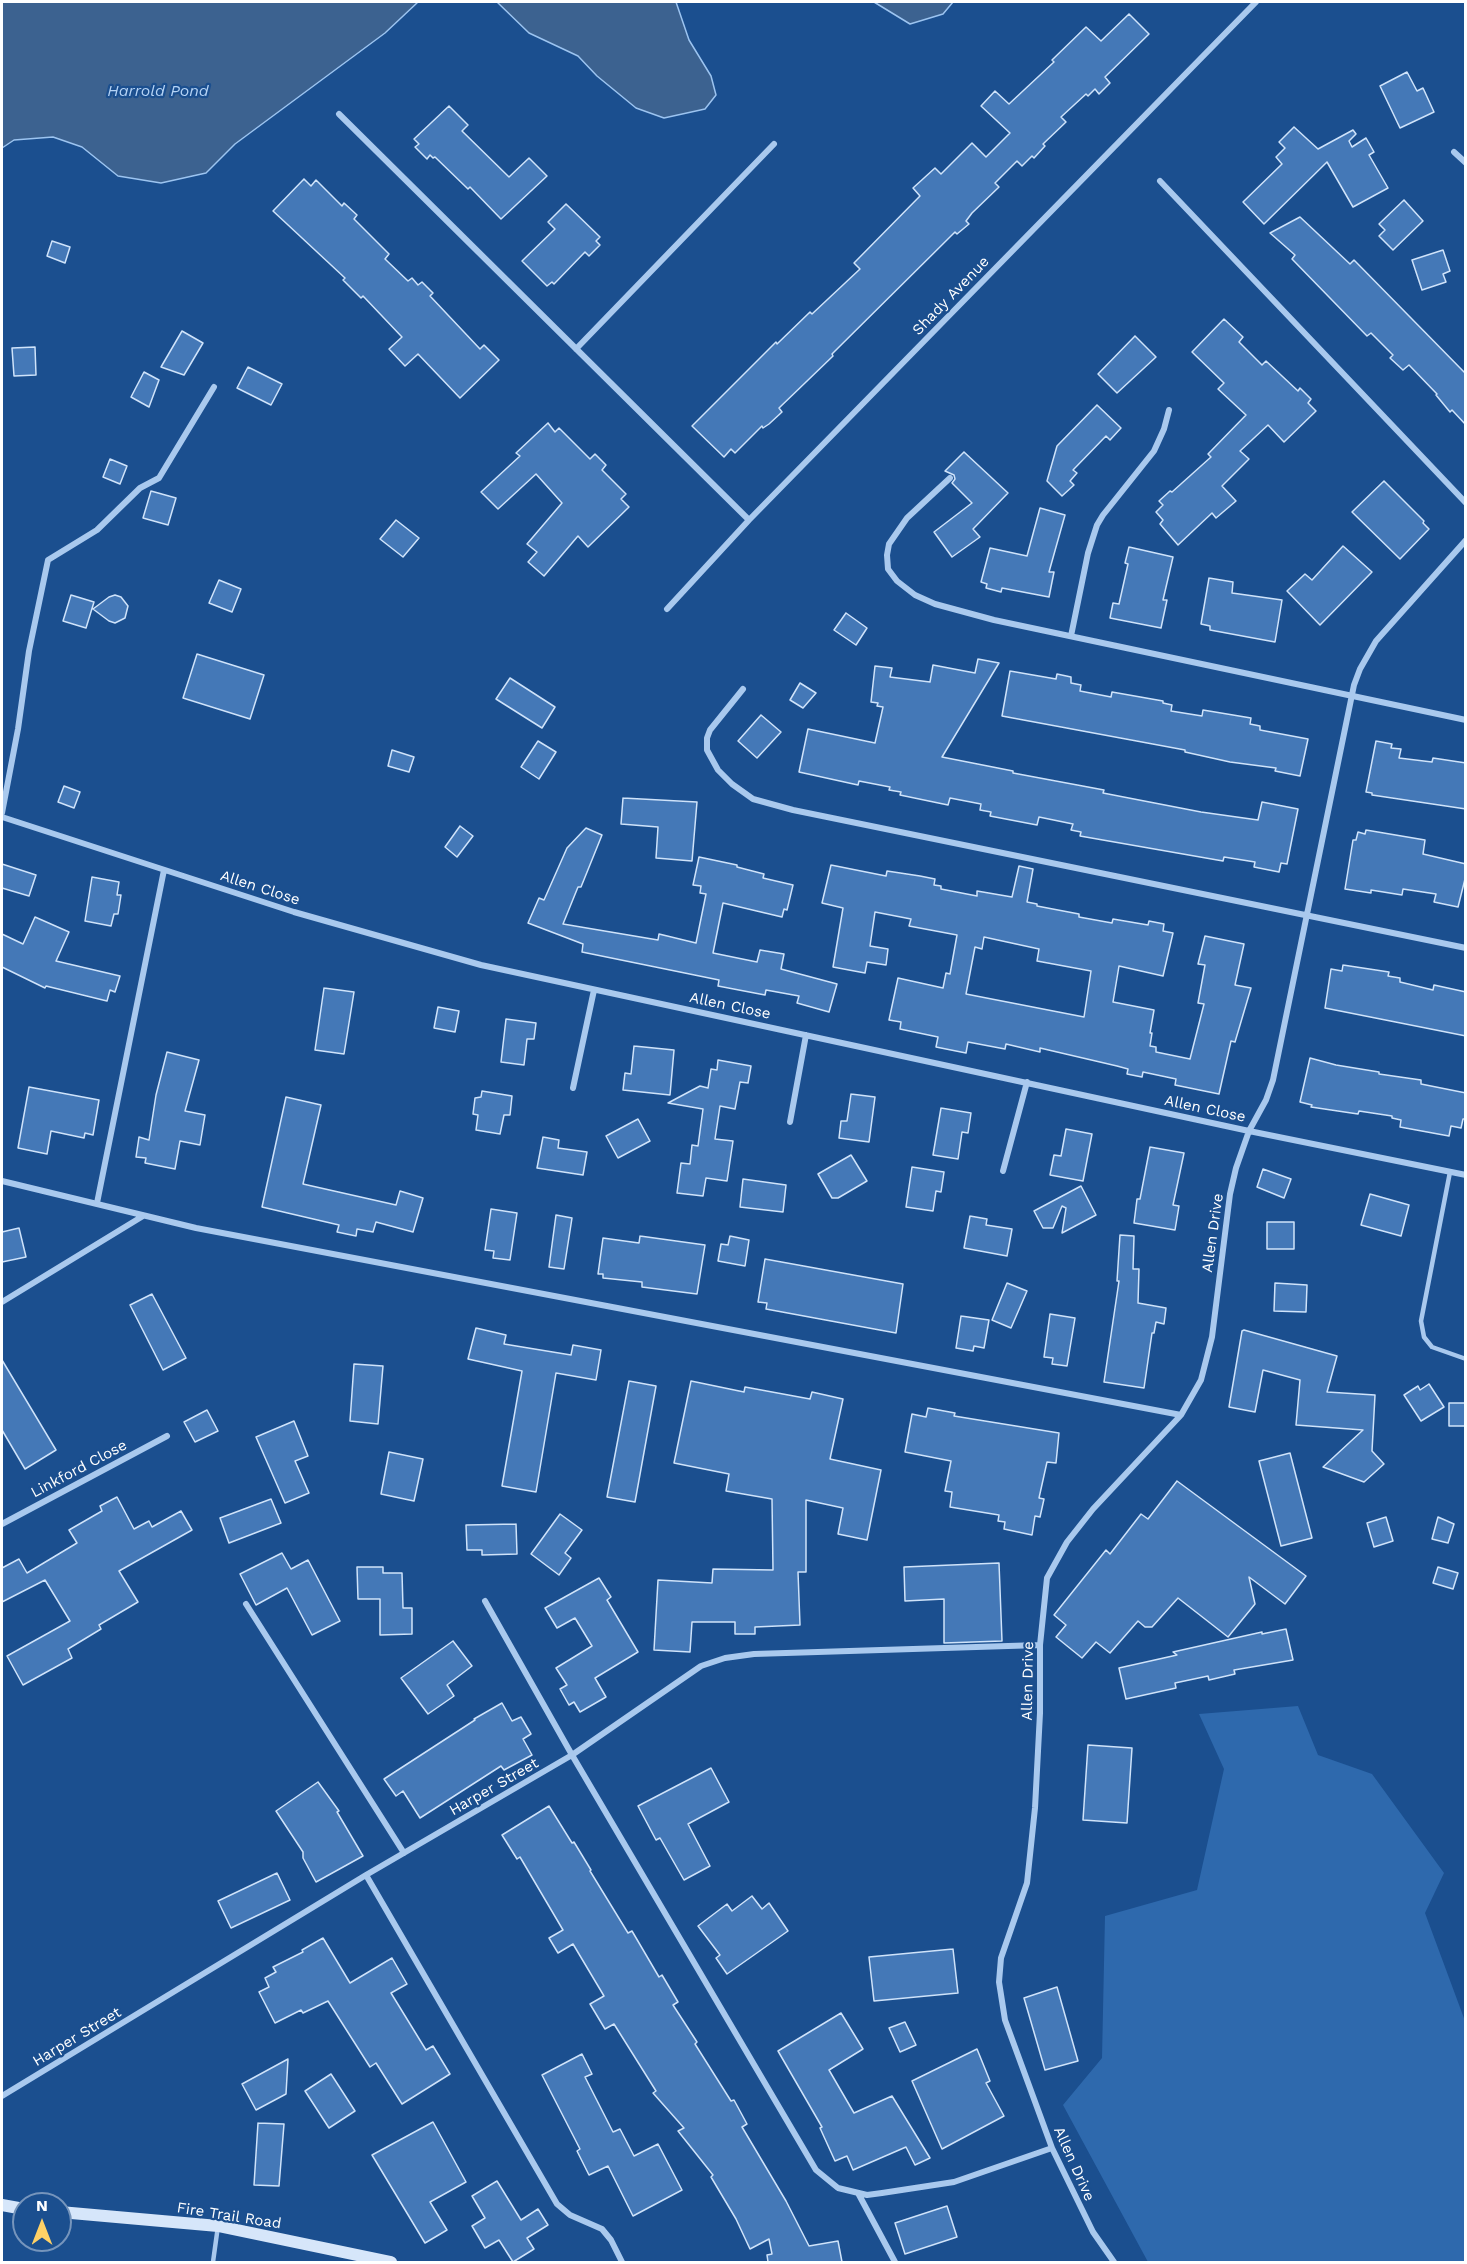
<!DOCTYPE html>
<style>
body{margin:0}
#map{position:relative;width:1467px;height:2264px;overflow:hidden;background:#1b4f8f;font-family:"Work Sans",sans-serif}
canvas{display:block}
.frame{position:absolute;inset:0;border:3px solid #fff;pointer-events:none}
.north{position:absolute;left:12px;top:2192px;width:60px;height:60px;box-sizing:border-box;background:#1b4f8f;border:2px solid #7695bc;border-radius:50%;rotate:0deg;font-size:16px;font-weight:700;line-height:24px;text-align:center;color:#fff}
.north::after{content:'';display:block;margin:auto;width:21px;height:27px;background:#ffd166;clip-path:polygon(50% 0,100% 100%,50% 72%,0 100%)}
</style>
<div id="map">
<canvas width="1467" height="2264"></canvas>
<div class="frame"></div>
<div class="north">N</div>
</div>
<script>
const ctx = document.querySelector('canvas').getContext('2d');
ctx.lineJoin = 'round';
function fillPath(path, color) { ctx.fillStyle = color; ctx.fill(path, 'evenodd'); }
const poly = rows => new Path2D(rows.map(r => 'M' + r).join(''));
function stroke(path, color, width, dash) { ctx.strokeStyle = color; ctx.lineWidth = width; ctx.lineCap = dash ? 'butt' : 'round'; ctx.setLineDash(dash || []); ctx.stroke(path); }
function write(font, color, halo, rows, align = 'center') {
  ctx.font = font + ' "Work Sans",sans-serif'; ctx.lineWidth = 4.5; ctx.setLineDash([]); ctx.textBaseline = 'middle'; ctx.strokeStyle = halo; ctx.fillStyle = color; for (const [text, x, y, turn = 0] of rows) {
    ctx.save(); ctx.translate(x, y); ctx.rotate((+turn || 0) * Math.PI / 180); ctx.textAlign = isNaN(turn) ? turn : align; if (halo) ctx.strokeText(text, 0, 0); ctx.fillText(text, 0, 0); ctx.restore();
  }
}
const green = poly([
 [1298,1706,1318,1755,1372,1774,1444,1873,1425,1913,1465,2021,1465,2262,1148,2262,1063,2105,1102,2058,1105,1916,1197,1890,1224,1769,1199,1714]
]);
const water = poly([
 [2,2,418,2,385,33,235,144,206,173,161,183,118,176,82,147,53,137,14,140,2,148,2,2],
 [497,2,676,2,689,40,711,76,716,95,705,109,664,118,636,108,597,76,578,56,529,33,497,2],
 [874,2,953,2,943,14,910,24,874,2]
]);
const building = poly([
 [1129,14,1149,34,1105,77,1110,83,1099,94,1095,89,1088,96,1086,94,1061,117,1066,122,1043,144,1045,146,1034,158,1032,156,1022,166,1017,161,995,183,999,187,972,213,966,221,969,224,957,234,955,232,832,354,833,356,779,408,782,412,769,424,763,428,762,426,735,453,731,449,724,457,692,426,776,342,777,344,810,312,812,314,860,269,854,263,920,196,913,188,935,168,941,174,972,143,986,157,1010,133,981,106,995,91,1009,104,1054,62,1052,60,1086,27,1101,41,1129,14],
 [1407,72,1417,91,1423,88,1434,112,1400,128,1380,86,1407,72],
 [449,106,468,125,462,131,509,177,529,158,547,176,501,219,470,187,468,189,435,157,433,158,430,155,427,159,415,147,419,144,414,139,449,106],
 [1294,127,1318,149,1353,130,1356,134,1349,141,1352,147,1366,138,1374,152,1369,155,1388,188,1353,207,1327,162,1264,224,1243,202,1282,164,1276,157,1285,148,1279,142,1294,127],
 [304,179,311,186,316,180,342,206,344,203,357,215,354,219,389,254,385,259,408,281,412,278,418,285,422,282,433,293,430,296,480,349,484,345,499,360,460,398,418,354,405,366,389,349,402,337,363,296,361,298,343,280,345,278,273,211,304,179],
 [1404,200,1423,221,1393,250,1379,236,1385,230,1379,224,1404,200],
 [566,204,600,237,596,241,600,245,589,256,585,252,554,284,552,282,547,286,522,261,555,229,548,222,566,204],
 [1300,217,1350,264,1354,260,1466,374,1466,425,1452,410,1450,412,1436,395,1437,394,1409,365,1403,370,1390,358,1393,355,1371,333,1367,336,1292,259,1295,255,1270,233,1300,217],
 [52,241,70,247,65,263,47,256,52,241],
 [1443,250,1450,271,1443,274,1446,282,1422,290,1412,260,1443,250],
 [1224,319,1243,337,1239,342,1262,365,1266,361,1298,391,1300,388,1311,399,1308,403,1316,411,1284,442,1268,425,1240,451,1249,459,1222,486,1236,501,1216,518,1212,513,1178,545,1160,524,1163,520,1156,512,1163,505,1159,501,1170,491,1172,492,1211,457,1208,454,1246,415,1218,389,1224,383,1192,352,1224,319],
 [182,331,203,343,184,375,161,367,182,331],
 [1135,336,1156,357,1117,393,1098,374,1135,336],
 [35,347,36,375,14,376,12,348,35,347],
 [248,367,282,384,271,405,237,388,248,367],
 [144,372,159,380,149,407,131,397,144,372],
 [1097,405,1121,428,1110,440,1106,436,1073,470,1077,473,1070,481,1074,485,1062,496,1047,481,1057,446,1097,405],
 [548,423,555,432,559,428,590,459,595,454,606,465,602,470,626,494,621,499,629,507,588,547,578,536,544,576,528,562,537,552,527,544,562,503,536,474,498,509,481,492,520,456,516,453,548,423],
 [964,452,1008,493,973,529,980,537,952,557,934,532,972,503,952,483,955,479,954,475,945,471,964,452],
 [110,459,127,466,120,484,103,477,110,459],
 [1384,481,1424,521,1423,523,1429,529,1400,559,1352,512,1384,481],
 [151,491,176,498,168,525,143,518,151,491],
 [1040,508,1065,515,1049,572,1054,572,1049,597,1002,588,1001,592,986,588,987,584,981,582,990,548,1027,556,1040,508],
 [396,520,419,538,403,557,380,539,396,520],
 [1343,546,1372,572,1320,625,1287,591,1305,574,1312,580,1343,546],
 [1129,547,1173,557,1163,600,1167,600,1161,628,1110,618,1113,603,1119,604,1128,564,1125,563,1129,547],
 [1209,578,1233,582,1232,593,1282,600,1275,642,1210,630,1210,626,1201,624,1209,578],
 [219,580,241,589,232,612,209,603,219,580],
 [71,595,94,602,86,628,63,621,71,595],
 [115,595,121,597,128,606,125,618,115,623,109,621,93,609,109,597,115,595],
 [846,613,867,628,856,645,834,630,846,613],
 [197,654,264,675,250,719,183,698,197,654],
 [978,659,999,663,942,757,1013,771,1013,773,1104,790,1103,793,1201,812,1258,820,1262,802,1298,809,1287,864,1281,863,1279,872,1254,867,1255,862,1224,857,1223,861,1080,836,1081,832,1071,830,1073,824,1039,817,1037,825,990,816,991,812,980,810,981,804,950,798,948,805,900,795,901,792,889,790,890,787,859,781,858,785,799,772,808,729,875,743,883,707,877,706,878,703,871,702,875,666,892,668,890,677,930,682,933,665,975,673,978,659],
 [1010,671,1056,679,1057,674,1071,677,1071,683,1081,685,1080,691,1111,697,1112,692,1163,701,1163,703,1172,705,1171,711,1202,716,1203,710,1251,718,1250,724,1260,726,1260,730,1308,739,1300,776,1275,771,1276,768,1230,762,1185,752,1185,750,1002,716,1010,671],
 [510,678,555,707,542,728,496,699,510,678],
 [800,683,816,693,803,708,790,700,800,683],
 [761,715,781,732,757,758,738,741,761,715],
 [538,741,556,752,539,779,521,767,538,741],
 [1376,741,1392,744,1391,748,1401,749,1399,758,1432,762,1433,758,1466,763,1466,809,1372,795,1372,793,1366,792,1376,741],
 [392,750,414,757,409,772,388,766,392,750],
 [64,786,80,792,74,808,58,802,64,786],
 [623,798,697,802,692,861,656,858,658,827,621,824,623,798],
 [460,826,473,836,457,857,445,847,460,826],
 [586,828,602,835,581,887,578,887,563,924,658,940,659,934,696,943,706,894,700,893,701,886,693,885,699,857,737,865,737,867,764,874,763,878,793,885,787,910,784,909,782,917,723,903,713,953,757,962,760,950,784,954,781,969,837,984,829,1012,797,1003,799,996,766,990,765,995,718,986,719,980,582,952,583,944,528,923,539,898,544,900,567,848,586,828],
 [1366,830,1425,840,1423,854,1466,864,1466,875,1458,907,1434,902,1436,894,1403,889,1402,895,1371,890,1371,893,1345,889,1353,840,1356,840,1358,832,1365,834,1366,830],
 [2,864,36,875,29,896,2,888,2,864],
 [831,865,886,876,887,871,920,876,935,879,934,885,941,886,941,889,977,896,977,891,1012,897,1019,866,1033,869,1027,902,1037,904,1037,906,1079,914,1079,917,1112,923,1113,919,1148,925,1149,921,1164,924,1163,931,1173,933,1163,976,1119,966,1113,1002,1154,1010,1150,1033,1152,1033,1150,1046,1156,1047,1156,1052,1190,1059,1204,1004,1198,1003,1205,965,1198,964,1205,936,1244,944,1235,985,1251,988,1235,1042,1231,1041,1219,1094,1175,1085,1176,1079,1143,1072,1142,1077,1127,1074,1128,1069,1117,1066,1040,1048,1040,1052,1006,1044,1005,1049,968,1042,966,1053,936,1047,938,1037,900,1029,901,1022,889,1020,898,978,943,988,946,973,950,974,957,935,909,926,911,919,875,912,870,946,888,949,886,965,867,962,865,973,833,967,843,908,822,903,831,865],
 [984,937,1039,949,1037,961,1091,971,1084,1017,966,994,975,947,982,949,984,937],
 [92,877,119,882,117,895,121,895,118,914,114,914,111,926,85,921,92,877],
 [35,917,69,932,56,961,120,976,115,992,110,990,107,1001,46,986,45,988,2,967,2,934,23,944,35,917],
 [1343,965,1389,972,1388,976,1400,978,1400,982,1433,990,1434,985,1466,992,1466,1036,1325,1008,1331,969,1342,971,1343,965],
 [324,988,354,992,344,1054,315,1050,324,988],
 [438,1007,459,1011,455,1032,434,1028,438,1007],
 [506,1019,536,1023,534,1039,527,1039,524,1065,501,1062,506,1019],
 [634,1046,674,1050,670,1095,623,1090,625,1073,631,1074,634,1046],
 [167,1052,199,1060,185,1111,205,1115,200,1145,180,1141,175,1169,145,1163,146,1158,136,1157,139,1137,149,1140,156,1095,167,1052],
 [1310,1058,1336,1065,1379,1072,1379,1074,1421,1080,1421,1084,1466,1093,1466,1119,1463,1119,1461,1128,1451,1126,1449,1136,1400,1127,1401,1120,1392,1118,1392,1116,1359,1111,1358,1114,1311,1107,1312,1105,1300,1102,1310,1058],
 [718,1060,751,1066,748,1083,740,1082,735,1109,720,1106,715,1139,733,1141,727,1181,706,1178,703,1196,677,1193,681,1163,690,1164,692,1145,698,1146,703,1109,668,1103,700,1086,708,1088,711,1069,717,1070,718,1060],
 [29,1087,99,1100,93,1135,85,1133,84,1138,51,1131,47,1154,18,1148,29,1087],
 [482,1091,512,1096,510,1115,504,1115,500,1134,476,1130,478,1115,473,1114,475,1098,481,1097,482,1091],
 [851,1094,875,1097,869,1142,839,1138,841,1121,847,1121,851,1094],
 [286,1097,321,1105,303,1184,396,1205,400,1191,423,1198,413,1232,376,1222,373,1232,357,1229,356,1236,337,1232,339,1225,262,1207,286,1097],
 [941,1108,971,1113,968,1133,962,1132,958,1159,933,1155,941,1108],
 [638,1119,650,1141,618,1158,606,1136,638,1119],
 [1066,1129,1092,1134,1083,1181,1050,1175,1054,1155,1061,1156,1066,1129],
 [543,1137,559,1140,558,1148,587,1152,583,1175,537,1168,543,1137],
 [1150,1147,1184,1153,1173,1205,1179,1206,1175,1230,1134,1223,1137,1199,1140,1199,1150,1147],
 [851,1155,867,1181,838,1198,832,1198,818,1174,851,1155],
 [912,1167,944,1172,941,1192,936,1191,933,1211,906,1207,912,1167],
 [1263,1169,1291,1179,1284,1198,1257,1187,1263,1169],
 [743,1179,786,1185,783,1212,740,1207,743,1179],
 [1081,1186,1096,1215,1062,1233,1066,1208,1062,1206,1053,1228,1043,1228,1034,1211,1081,1186],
 [1370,1194,1409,1205,1401,1236,1361,1225,1370,1194],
 [491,1209,517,1213,510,1260,493,1258,494,1251,485,1250,491,1209],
 [556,1215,572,1218,564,1269,549,1267,556,1215],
 [970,1216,987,1219,986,1225,1012,1229,1007,1256,964,1248,970,1216],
 [1267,1222,1294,1222,1294,1249,1267,1249,1267,1222],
 [19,1228,26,1257,2,1262,2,1232,19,1228],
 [1120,1235,1134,1236,1133,1269,1139,1269,1138,1303,1166,1308,1164,1324,1156,1322,1154,1333,1152,1333,1144,1388,1104,1382,1119,1281,1117,1281,1120,1235],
 [640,1236,705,1245,697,1294,642,1287,642,1282,603,1278,603,1274,598,1274,603,1238,639,1243,640,1236],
 [730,1236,749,1240,745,1266,718,1261,721,1244,728,1245,730,1236],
 [765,1259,903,1284,896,1333,766,1309,767,1303,758,1302,765,1259],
 [1007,1283,1027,1291,1011,1328,992,1320,1007,1283],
 [1275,1283,1307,1285,1306,1312,1274,1311,1275,1283],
 [152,1294,186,1358,163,1370,130,1305,152,1294],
 [1050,1314,1075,1318,1067,1366,1052,1364,1053,1358,1044,1357,1050,1314],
 [961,1316,989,1320,984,1348,974,1346,973,1351,956,1348,961,1316],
 [476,1328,506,1335,504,1344,571,1355,573,1345,601,1350,596,1380,556,1373,536,1492,502,1486,522,1371,468,1359,476,1328],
 [1244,1330,1337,1356,1327,1392,1375,1395,1372,1451,1384,1464,1364,1482,1323,1467,1363,1430,1296,1425,1300,1380,1263,1370,1255,1412,1229,1407,1242,1331,1244,1330],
 [2,1360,56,1450,25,1469,2,1430,2,1360],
 [354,1364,383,1366,378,1424,350,1421,354,1364],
 [629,1381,656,1386,635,1502,607,1497,629,1381],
 [691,1381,744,1392,745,1387,810,1399,812,1392,843,1399,830,1459,881,1470,867,1540,838,1534,843,1508,806,1500,806,1572,798,1572,800,1625,755,1627,755,1634,735,1634,735,1622,692,1622,690,1652,654,1650,658,1580,712,1583,713,1569,773,1570,772,1499,726,1491,729,1474,674,1463,691,1381],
 [1429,1384,1444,1407,1421,1421,1404,1395,1418,1386,1420,1390,1429,1384],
 [1449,1403,1465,1403,1465,1426,1449,1426,1449,1403],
 [928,1408,955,1413,954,1416,1059,1433,1056,1463,1047,1462,1039,1498,1044,1499,1040,1517,1035,1516,1032,1535,1004,1529,1005,1522,998,1521,999,1515,950,1507,952,1492,945,1491,951,1461,905,1452,912,1414,926,1417,928,1408],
 [207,1410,218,1431,195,1442,184,1422,207,1410],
 [294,1421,308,1456,295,1461,309,1493,285,1503,256,1437,294,1421],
 [389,1452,423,1459,414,1501,381,1494,389,1452],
 [1290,1453,1312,1538,1281,1546,1259,1461,1290,1453],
 [1177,1481,1306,1576,1285,1604,1249,1577,1255,1604,1228,1637,1178,1598,1152,1627,1145,1627,1138,1621,1110,1653,1096,1642,1082,1658,1056,1637,1066,1625,1054,1615,1106,1550,1110,1554,1141,1514,1148,1519,1177,1481],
 [117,1497,134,1529,149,1521,152,1527,181,1511,192,1530,119,1571,138,1602,99,1625,101,1629,68,1649,72,1658,23,1685,7,1656,70,1621,45,1580,2,1602,2,1568,19,1559,27,1573,77,1543,69,1530,102,1511,100,1506,117,1497],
 [271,1499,281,1523,229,1543,220,1518,271,1499],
 [560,1514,582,1530,565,1553,571,1558,559,1575,531,1554,560,1514],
 [1386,1517,1393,1541,1374,1547,1367,1523,1386,1517],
 [1438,1517,1454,1524,1448,1543,1432,1539,1438,1517],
 [516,1524,517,1554,482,1555,482,1550,467,1550,466,1525,516,1524],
 [282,1553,291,1569,308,1560,340,1621,312,1635,287,1588,256,1605,240,1574,282,1553],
 [999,1563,1002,1641,944,1643,944,1599,905,1601,904,1567,999,1563],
 [357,1567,383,1567,383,1573,402,1573,403,1608,412,1608,412,1634,380,1635,380,1599,358,1599,357,1567],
 [1438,1567,1458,1573,1453,1589,1433,1583,1438,1567],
 [599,1578,611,1597,607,1600,638,1652,595,1678,606,1697,580,1712,574,1702,569,1705,560,1689,567,1685,556,1668,592,1646,575,1618,557,1628,545,1608,599,1578],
 [1286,1629,1293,1660,1234,1670,1235,1674,1209,1680,1208,1676,1175,1683,1176,1688,1126,1699,1119,1668,1177,1655,1173,1652,1262,1632,1262,1634,1286,1629],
 [453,1641,472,1666,447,1685,454,1696,428,1714,401,1678,453,1641],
 [502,1703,512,1721,521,1717,531,1734,523,1739,532,1755,504,1770,501,1766,420,1818,403,1791,396,1796,384,1779,475,1720,474,1719,502,1703],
 [1088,1745,1132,1748,1127,1823,1083,1820,1088,1745],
 [711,1768,729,1802,688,1824,710,1866,684,1880,660,1838,656,1840,638,1806,711,1768],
 [318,1782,339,1811,337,1812,363,1856,316,1882,303,1858,303,1852,276,1811,318,1782],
 [549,1806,572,1843,574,1842,591,1870,590,1871,628,1933,632,1931,659,1977,662,1975,678,2002,673,2005,697,2042,695,2044,731,2101,734,2100,747,2124,742,2127,786,2201,809,2246,838,2241,842,2262,768,2262,767,2255,772,2254,769,2239,750,2249,736,2219,711,2177,713,2175,678,2131,684,2128,653,2093,656,2091,614,2024,605,2029,590,2004,604,1996,573,1944,558,1953,549,1938,563,1930,520,1857,517,1859,502,1835,549,1806],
 [277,1873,290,1900,231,1928,218,1901,277,1873],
 [752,1896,762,1909,769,1903,788,1931,727,1974,716,1958,720,1955,698,1926,727,1904,732,1911,752,1896],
 [323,1938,350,1983,392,1958,407,1984,391,1993,426,2050,433,2046,450,2074,402,2104,376,2063,370,2067,328,2001,303,2013,301,2010,275,2023,259,1992,269,1987,265,1978,276,1972,273,1967,303,1952,302,1950,323,1938],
 [953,1949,958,1993,874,2001,869,1957,953,1949],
 [1057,1987,1078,2061,1045,2070,1024,1998,1057,1987],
 [841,2013,863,2049,829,2070,854,2113,892,2096,930,2158,915,2165,906,2147,853,2170,847,2156,835,2161,820,2128,822,2127,778,2051,841,2013],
 [905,2022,916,2045,900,2052,889,2028,905,2022],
 [977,2049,990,2081,986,2083,1004,2116,942,2149,912,2081,977,2049],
 [582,2054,592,2074,585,2077,613,2132,620,2129,634,2156,658,2144,682,2190,633,2216,608,2166,589,2175,577,2151,580,2149,542,2075,582,2054],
 [288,2059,286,2094,256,2110,242,2084,288,2059],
 [331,2074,355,2111,329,2128,305,2091,331,2074],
 [433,2122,466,2182,430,2202,447,2230,425,2243,372,2155,433,2122],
 [258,2123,284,2124,279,2186,254,2185,258,2123],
 [497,2181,521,2220,538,2209,548,2225,527,2238,534,2249,513,2262,499,2240,485,2248,472,2226,485,2218,472,2196,497,2181],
 [947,2206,957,2237,905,2254,895,2223,947,2206]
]);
const lane = poly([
 [1450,1172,1421,1321,1424,1337,1432,1347,1466,1359],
 [213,2262,218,2226]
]);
const street = poly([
 [339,114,749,520],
 [1454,152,1466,163],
 [1160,181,1466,503],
 [576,349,774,144],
 [950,478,907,518,889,544,887,555,888,569,897,581,915,595,935,604,994,620,1466,720],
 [667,609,749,520,1256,2],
 [1071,636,1088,553,1097,525,1103,515,1154,451,1164,429,1169,410],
 [743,689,710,730,707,738,707,750,718,770,732,784,753,799,793,810,1466,948],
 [2,813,18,729,29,651,48,560,97,530,140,488,159,478,214,387],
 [2,817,294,912,481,965,1249,1131,1466,1175],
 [573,1088,594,990],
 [790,1122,806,1035],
 [1003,1171,1027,1082],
 [2,1181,196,1228,1181,1415],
 [97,1203,164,870],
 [2,1302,143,1216],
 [2,1524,167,1436],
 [485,1601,572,1755,816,2170,838,2188,867,2195,882,2193,954,2182,1052,2148],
 [246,1604,404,1853],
 [366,1875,557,2204,570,2215,602,2229,611,2240,622,2262],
 [2,2096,366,1875,572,1755,701,1666,725,1658,754,1654,1040,1645],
 [858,2193,895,2262],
 [1114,2262,1093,2232,1052,2148,1005,2020,999,1982,1001,1958,1027,1883,1035,1808,1040,1713,1040,1645,1047,1578,1067,1542,1093,1509,1181,1415,1201,1380,1212,1337,1230,1194,1236,1168,1249,1131,1266,1100,1273,1080,1354,685,1360,669,1376,641,1466,540]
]);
const secondary = poly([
 [2,2205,24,2209],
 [60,2212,218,2226,391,2262]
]);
const streetNames = [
 ["Shady Avenue",951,296,-46],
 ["Allen Close",260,888,18],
 ["Allen Close",730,1006,12],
 ["Allen Close",1205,1109,12],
 ["Allen Drive",1213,1233,-82],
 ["Linkford Close",79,1469,-28],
 ["Allen Drive",1028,1681,-89],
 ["Harper Street",494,1787,-30],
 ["Harper Street",77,2037,-31],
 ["Allen Drive",1074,2164,66],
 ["Fire Trail Road",229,2216,9]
];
const waterNames = [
 ["Harrold Pond",158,91]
];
fillPath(green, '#2e69ad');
fillPath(water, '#3c6290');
stroke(water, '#9cc4f0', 1.5);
fillPath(building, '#4478b7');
stroke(building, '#cfe3fa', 1.5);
stroke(lane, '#a9c9ee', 4.5);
stroke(street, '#a9c9ee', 6);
stroke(secondary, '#d6e6fa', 12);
write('15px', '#fff', '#1b4f8f', streetNames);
write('italic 16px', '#b5d3f5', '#1b4f8f', waterNames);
</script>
